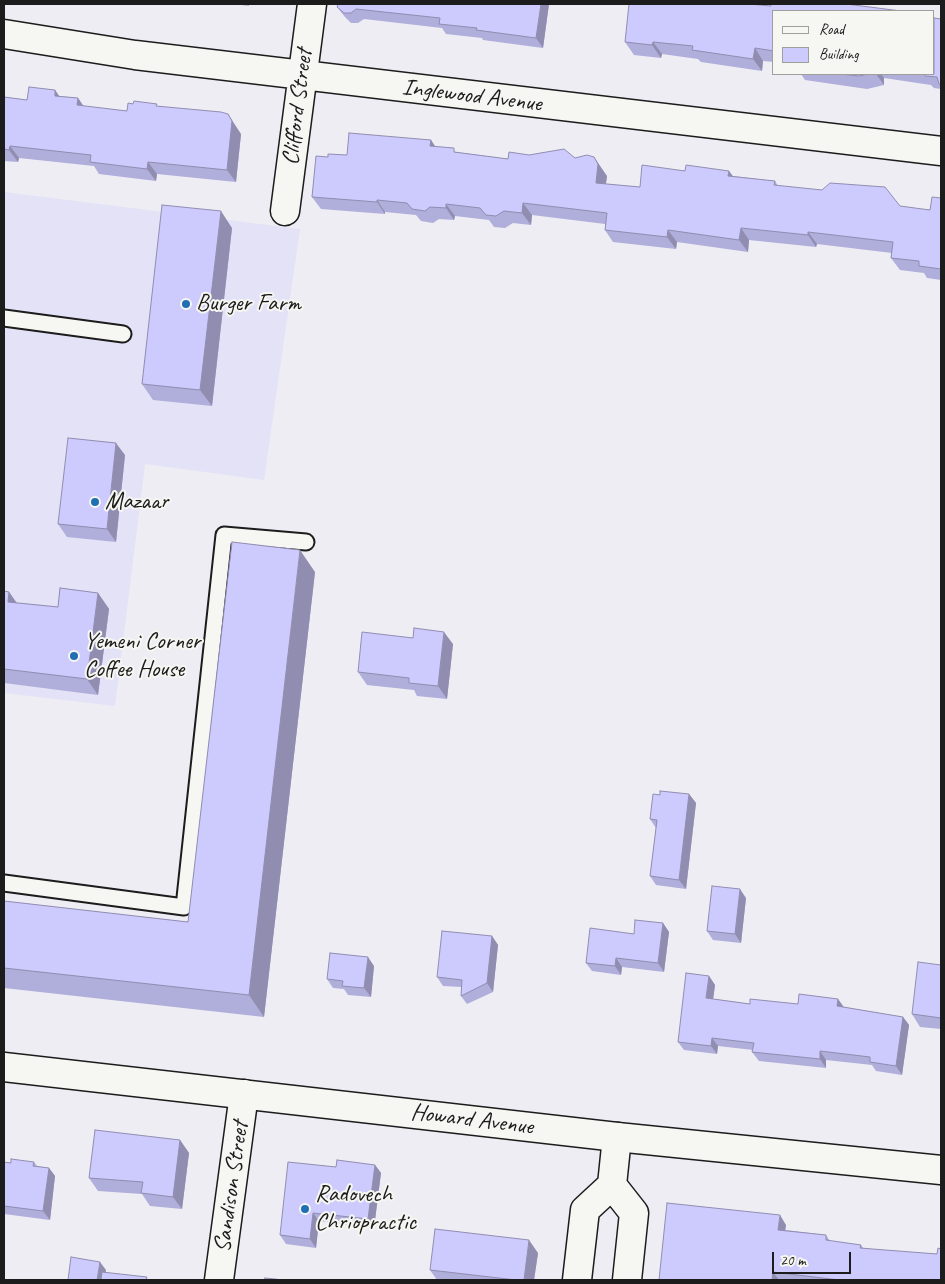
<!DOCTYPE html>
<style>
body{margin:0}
#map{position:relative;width:945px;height:1284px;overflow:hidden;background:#eeedf4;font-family:Caveat,sans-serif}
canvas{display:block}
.frame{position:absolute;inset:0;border:5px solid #1c1c1c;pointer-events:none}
.legend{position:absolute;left:772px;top:10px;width:162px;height:65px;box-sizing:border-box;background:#f6f6f2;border:1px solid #9f9f9c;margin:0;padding:6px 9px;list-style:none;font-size:15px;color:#1c1c1c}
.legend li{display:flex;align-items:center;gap:10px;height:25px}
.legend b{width:25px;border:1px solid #9f9f9c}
.scale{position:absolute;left:772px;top:1252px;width:79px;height:22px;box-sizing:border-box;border:2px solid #1c1c1c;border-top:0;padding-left:6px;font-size:15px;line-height:18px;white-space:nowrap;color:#1c1c1c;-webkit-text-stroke:4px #f6f6f2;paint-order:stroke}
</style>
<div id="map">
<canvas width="945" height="1284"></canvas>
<div class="frame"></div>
<ul class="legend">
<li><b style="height:6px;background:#f6f6f2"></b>Road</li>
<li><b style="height:14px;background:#cdcafd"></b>Building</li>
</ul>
<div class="scale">20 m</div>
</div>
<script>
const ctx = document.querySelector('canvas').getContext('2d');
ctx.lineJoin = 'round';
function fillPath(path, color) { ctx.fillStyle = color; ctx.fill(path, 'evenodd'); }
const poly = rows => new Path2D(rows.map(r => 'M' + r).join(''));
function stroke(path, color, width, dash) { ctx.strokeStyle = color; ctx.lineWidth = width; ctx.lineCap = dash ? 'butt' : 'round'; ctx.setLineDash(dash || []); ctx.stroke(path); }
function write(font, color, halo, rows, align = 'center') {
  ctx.font = font + ' Caveat,sans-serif'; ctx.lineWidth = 4; ctx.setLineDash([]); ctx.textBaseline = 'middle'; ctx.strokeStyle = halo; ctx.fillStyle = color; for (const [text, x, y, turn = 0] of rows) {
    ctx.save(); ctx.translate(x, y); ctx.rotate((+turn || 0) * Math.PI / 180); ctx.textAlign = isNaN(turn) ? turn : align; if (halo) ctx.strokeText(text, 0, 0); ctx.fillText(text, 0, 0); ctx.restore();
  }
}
const built = poly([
 [4,192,300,229,264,480,145,464,115,706,4,693]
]);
const lane = poly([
 [4,318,123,334],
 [4,883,184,907,224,535,306,542]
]);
const street = poly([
 [4,34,135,55,941,151],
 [285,211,312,4],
 [612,1185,634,1213,627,1280],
 [219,1280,244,1094],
 [577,1280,585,1210,612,1185,617,1137]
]);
const secondary = poly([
 [4,1067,617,1137,941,1170]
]);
const wall = poly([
 [232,4,249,4,249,6],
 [338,4,549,4,543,48,483,40,482,38,446,34,442,28,364,19,358,23,351,23,345,17,337,7],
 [774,11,774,62,763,61,762,71,701,62,698,59,662,54,661,58,634,55,625,42],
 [941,19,941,89,934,88,931,85,884,78,884,85,867,89,805,80,801,74,934,74],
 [55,90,59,96,78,98,83,106,127,111,158,106,241,134,236,182,157,174,156,181,99,174,94,166,19,158,18,162,4,161,4,97,27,100],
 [431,140,435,147,456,152,508,159,529,155,575,158,607,176,606,184,640,187,685,171,729,171,733,176,775,181,778,186,900,206,930,210,941,198,941,280,927,278,924,273,900,270,891,258,892,253,817,244,816,247,749,240,748,252,677,242,676,249,613,242,605,230,605,224,532,215,531,225,513,223,505,228,494,227,489,220,455,216,454,220,439,219,433,223,421,221,416,215,385,212,385,214,321,209,312,197,328,157,347,155],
 [232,228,212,406,153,400,142,384],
 [125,455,116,542,67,537,58,524],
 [315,572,264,1017,4,988,4,901,188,922],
 [4,591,9,592,17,603,58,607,98,593,109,609,98,695,4,683],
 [453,644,447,699,417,696,414,690,367,685,358,672],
 [689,794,696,803,686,889,656,885,650,876,656,828,650,819,660,795],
 [746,898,741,943,713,940,707,931],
 [663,923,669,932,664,972,622,967,621,975,592,971,586,963,634,934],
 [492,936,498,945,493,992,467,1004,461,996,462,987,443,986,437,977],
 [941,965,941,1029,920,1027,912,1014],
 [374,966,371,997,348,995,344,989,333,988,327,979],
 [709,976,715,985,713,999,750,1004,798,1004,838,999,844,1007,903,1017,909,1025,902,1075,876,1071,872,1065,826,1060,826,1068,759,1061,752,1052,753,1050,718,1046,717,1054,684,1050,678,1042],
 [180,1140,189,1153,182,1209,150,1206,142,1194,98,1191,89,1178],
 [4,1162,11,1163,34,1162,37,1166,49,1168,55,1176,50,1220,4,1214],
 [375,1165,381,1173,374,1228,319,1221,316,1248,286,1244,280,1235,336,1167],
 [786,1225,785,1230,826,1235,830,1241,861,1245,864,1249,937,1254,941,1280,659,1280],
 [538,1253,534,1280,437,1280,430,1270]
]);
const shadedWall = poly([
 [541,4,549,4,543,48,536,38],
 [653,42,662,54,661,58,652,45],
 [755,48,763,61,762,71,753,59],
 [876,74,881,74,884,78,884,85],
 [55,90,64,103,55,96],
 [78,98,87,111,77,105],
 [228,114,241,134,236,182,227,170],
 [431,140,439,152,430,146],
 [10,146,19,158,18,162,9,150],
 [594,157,607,176,604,195,596,183],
 [148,162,157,174,156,181,147,169],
 [729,171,737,183,728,176],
 [377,200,385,212,385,214,377,202],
 [523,203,532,215,531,225,522,213],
 [446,204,455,216,454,220,446,208],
 [221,211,232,228,212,406,200,390],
 [741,228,749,240,748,252,739,240],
 [668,230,677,242,676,249,667,237],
 [808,232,817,244,816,247,808,235],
 [116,443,125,455,116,542,107,529],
 [300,550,315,572,264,1017,249,995],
 [9,592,20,608,8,602],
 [98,593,109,609,98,695,87,679],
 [444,632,453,644,447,699,438,686],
 [689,794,696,803,686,889,679,880],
 [740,889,746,898,741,943,735,934],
 [663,923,669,932,664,972,658,963],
 [492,936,498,945,493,992,487,983],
 [368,957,374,966,371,997,364,988],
 [616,958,622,967,621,975,615,966],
 [709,976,715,985,712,1007,706,998],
 [838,999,844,1008,837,1006],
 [903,1017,909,1025,902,1075,896,1066],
 [712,1038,718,1046,717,1054,711,1046],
 [820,1051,826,1060,826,1068,820,1059],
 [180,1140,189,1153,182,1209,173,1197],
 [375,1165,381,1173,374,1228,368,1219],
 [49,1168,55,1176,50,1220,43,1211],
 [313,1213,319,1221,316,1248,310,1239],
 [780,1215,786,1225,784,1239,778,1230],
 [529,1240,538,1253,534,1280,524,1280],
 [100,1262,106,1270,105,1280,97,1280],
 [773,1272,779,1280,772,1280]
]);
const building = poly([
 [338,4,541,4,536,38,476,30,477,28,439,24,440,18,356,9,351,13,344,13,337,7,338,4],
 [629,4,749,4,771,6,771,4,846,4,901,11,774,11,774,51,755,48,753,59,692,50,693,46,653,42,652,45,625,42,629,4],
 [934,18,941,19,941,85,939,84,937,77,925,76,925,74,934,74,934,18],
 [840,74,868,74,859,76,840,74],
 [29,87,55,90,55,96,78,98,77,105,127,111,128,103,133,104,134,101,157,104,156,106,221,112,228,114,232,121,227,170,148,162,147,169,90,162,91,155,10,146,9,150,4,149,4,97,27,100,29,87],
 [349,133,431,140,430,146,454,148,454,152,508,159,509,152,529,155,564,149,575,158,587,155,594,157,598,164,596,183,640,187,642,165,685,171,686,165,729,171,728,176,775,181,774,185,822,190,830,183,885,187,900,206,930,210,932,197,941,198,941,269,919,266,919,261,891,258,893,242,808,232,808,235,741,228,739,240,668,230,667,237,605,230,607,213,523,203,522,213,504,211,496,216,486,215,480,208,446,204,446,208,430,207,425,211,412,209,407,203,377,200,377,202,312,197,316,156,328,157,328,154,347,155,349,133],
 [162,205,221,211,200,390,142,384,162,205],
 [68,438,116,443,107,529,58,524,68,438],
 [232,542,300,550,249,995,4,968,4,901,188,922,232,542],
 [60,588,98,593,87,679,4,669,4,591,9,592,8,602,58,607,60,588],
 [414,628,444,632,438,686,409,683,409,678,358,672,362,632,413,638,414,628],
 [660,791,689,794,679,880,650,876,657,820,650,819,653,794,660,795,660,791],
 [712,886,740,889,735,934,707,931,712,886],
 [635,920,663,923,658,963,616,958,615,966,586,963,590,928,634,934,635,920],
 [442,931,492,936,487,983,461,996,462,980,437,977,442,931],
 [330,953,368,957,364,988,342,986,343,981,327,979,330,953],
 [918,962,941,965,941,1018,912,1014,918,962],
 [686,973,709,976,706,998,750,1004,750,999,798,1004,799,994,838,999,837,1006,903,1017,896,1066,870,1062,870,1057,820,1051,820,1059,752,1052,754,1043,712,1038,711,1046,678,1042,686,973],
 [95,1130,180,1140,173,1197,141,1193,143,1182,89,1178,95,1130],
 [11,1159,34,1162,33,1166,49,1168,43,1211,4,1206,4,1162,11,1163,11,1159],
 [337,1160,375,1165,368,1219,313,1213,310,1239,280,1235,288,1162,336,1167,337,1160],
 [667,1203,780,1215,778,1230,826,1235,826,1240,861,1245,860,1248,937,1254,938,1248,941,1249,941,1280,839,1280,773,1272,772,1280,659,1280,667,1203],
 [435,1229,529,1240,524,1280,516,1280,430,1270,435,1229],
 [71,1257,100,1262,97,1280,68,1280,71,1257],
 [102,1272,147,1277,146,1280,101,1280,102,1272],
 [265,1278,284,1280,264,1280,265,1278]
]);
const markers = [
 [186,304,5,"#1f6fb2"],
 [95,502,5,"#1f6fb2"],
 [74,656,5,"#1f6fb2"],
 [305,1209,5,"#1f6fb2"]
];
const streetNames = [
 ["Inglewood Avenue",472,96,7],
 ["Clifford Street",298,107,-83],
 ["Howard Avenue",472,1120,7],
 ["Sandison Street",232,1187,-82]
];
const poiNames = [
 ["Burger Farm",196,304],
 ["Mazaar",105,502],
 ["Yemeni Corner",84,642],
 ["Coffee House",84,670],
 ["Radovech",315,1195],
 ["Chriopractic",315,1223]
];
fillPath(built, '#e4e2f7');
stroke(lane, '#1c1c1c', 19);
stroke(street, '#1c1c1c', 31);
stroke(secondary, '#1c1c1c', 31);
stroke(lane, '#f6f6f2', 15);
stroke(street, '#f6f6f2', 28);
stroke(secondary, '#f6f6f2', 28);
fillPath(wall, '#b0aeda');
fillPath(shadedWall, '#908db1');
fillPath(building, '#cdcafd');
stroke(building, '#908db1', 1);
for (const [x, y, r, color] of markers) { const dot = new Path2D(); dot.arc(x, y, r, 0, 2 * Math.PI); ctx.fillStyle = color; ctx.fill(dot); stroke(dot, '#f6f6f2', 2); }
write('24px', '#1c1c1c', '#f6f6f2', streetNames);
write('24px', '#1c1c1c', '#f6f6f2', poiNames, 'left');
</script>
